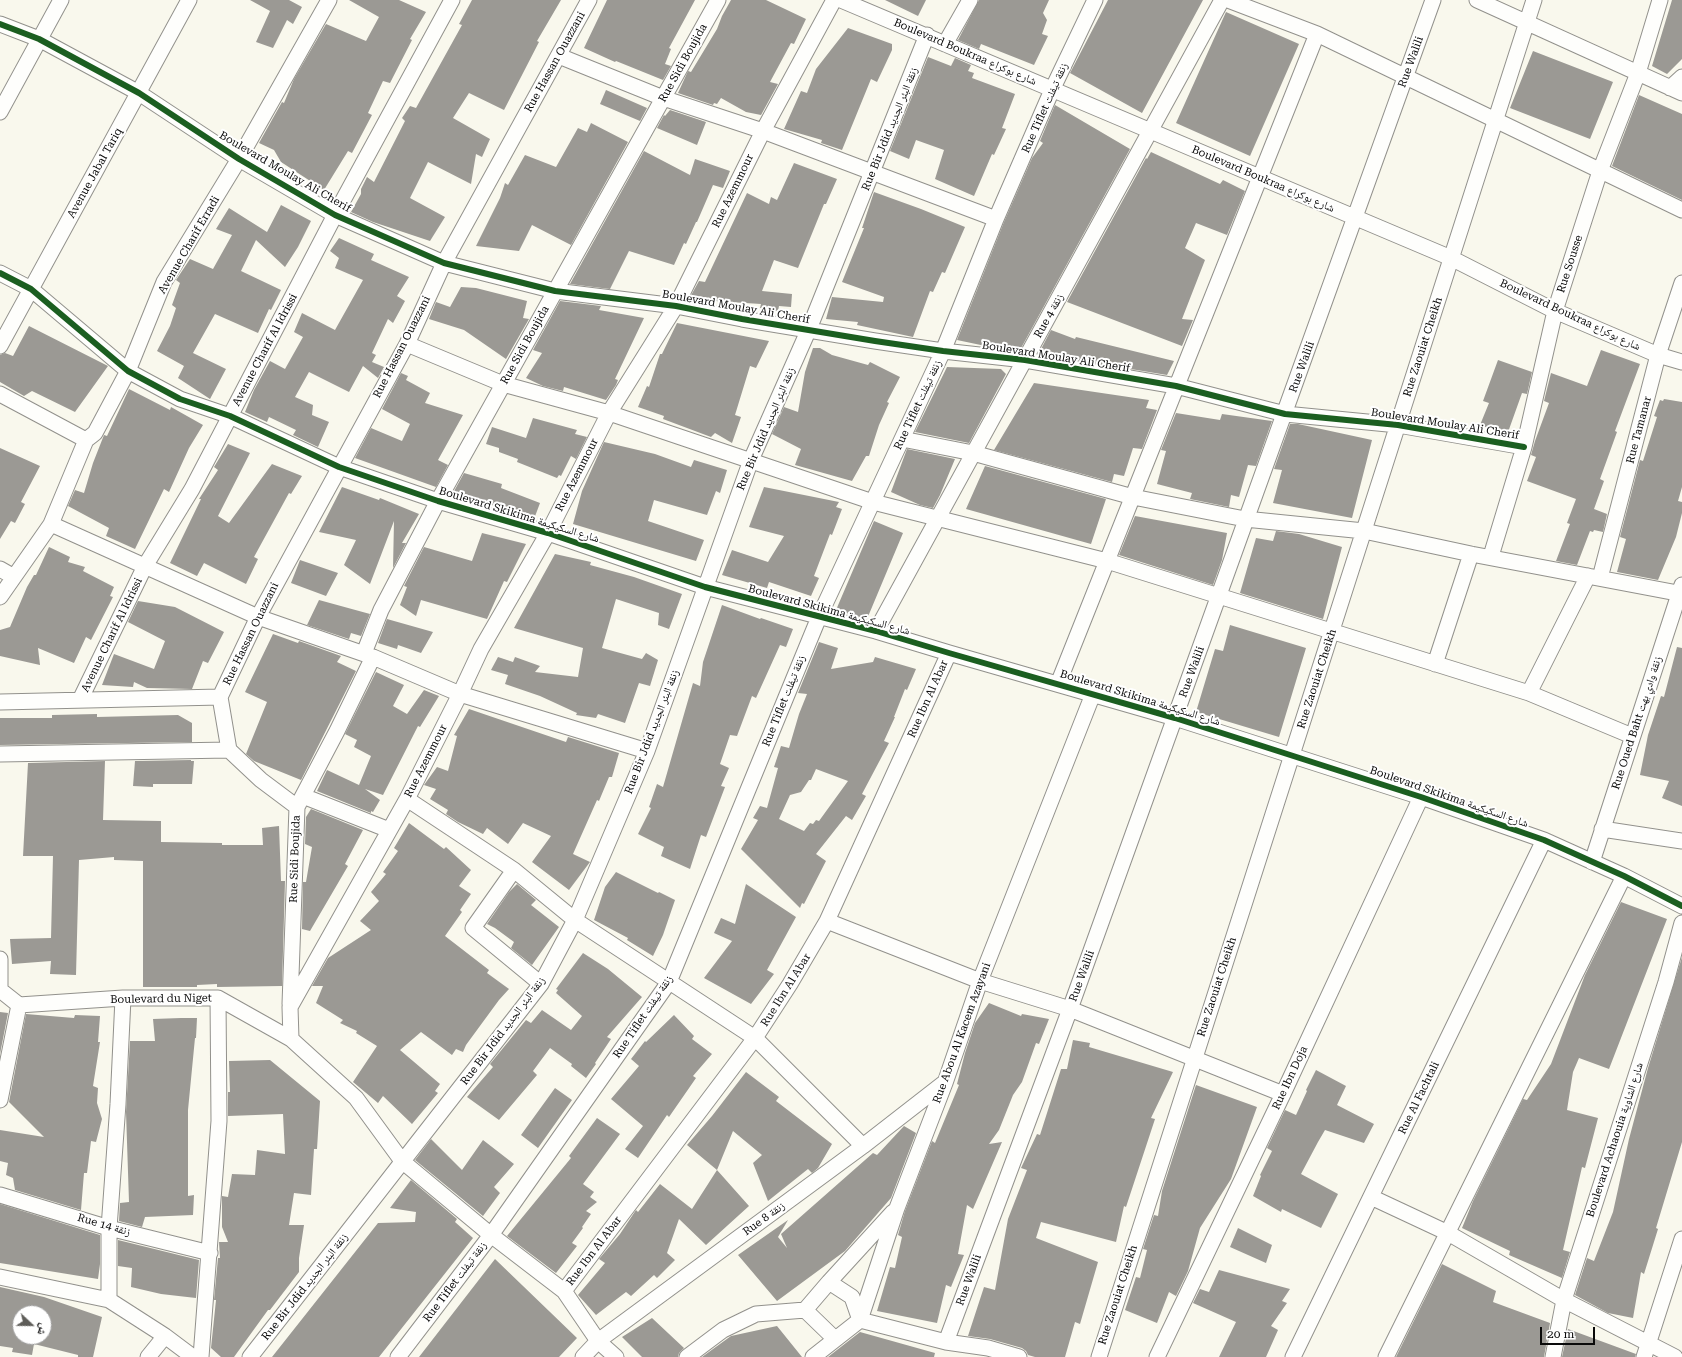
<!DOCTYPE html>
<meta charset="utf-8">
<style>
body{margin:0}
#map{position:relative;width:1682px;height:1357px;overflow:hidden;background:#f9f8ed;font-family:"Roboto Serif","Noto Naskh Arabic",serif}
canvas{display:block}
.north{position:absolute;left:12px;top:1305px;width:40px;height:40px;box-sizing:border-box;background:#fff;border:1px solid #9d9d9d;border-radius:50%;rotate:112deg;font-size:11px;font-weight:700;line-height:16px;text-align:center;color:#0a0a0a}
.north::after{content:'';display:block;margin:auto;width:14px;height:18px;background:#5e5d59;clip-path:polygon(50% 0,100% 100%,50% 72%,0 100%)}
.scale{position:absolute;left:1540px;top:1327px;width:55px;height:18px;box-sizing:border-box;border:2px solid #0a0a0a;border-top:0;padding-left:5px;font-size:12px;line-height:14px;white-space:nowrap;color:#0a0a0a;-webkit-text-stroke:3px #fff;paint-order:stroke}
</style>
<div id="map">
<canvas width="1682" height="1357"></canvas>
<div class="north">ش</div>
<div class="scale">20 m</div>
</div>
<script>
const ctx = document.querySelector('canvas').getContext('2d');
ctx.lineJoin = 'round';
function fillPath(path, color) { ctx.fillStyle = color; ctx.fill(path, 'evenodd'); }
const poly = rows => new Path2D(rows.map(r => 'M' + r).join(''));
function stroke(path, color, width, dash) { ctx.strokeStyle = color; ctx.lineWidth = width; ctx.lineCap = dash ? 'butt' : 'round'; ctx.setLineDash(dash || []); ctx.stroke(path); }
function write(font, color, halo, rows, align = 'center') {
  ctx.font = font + ' "Roboto Serif","Noto Naskh Arabic",serif'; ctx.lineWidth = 4; ctx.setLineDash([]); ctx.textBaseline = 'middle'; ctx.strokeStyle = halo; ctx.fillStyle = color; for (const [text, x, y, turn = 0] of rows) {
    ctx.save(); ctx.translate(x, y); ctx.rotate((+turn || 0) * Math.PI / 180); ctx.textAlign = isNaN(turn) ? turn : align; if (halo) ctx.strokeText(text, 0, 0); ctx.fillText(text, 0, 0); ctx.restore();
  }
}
const building = poly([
 [250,0,289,0,302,7,293,24,287,20,273,48,256,42,270,11],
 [349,0,399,0,426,12,410,39,412,40,390,83,383,81,368,113,372,115,352,153,348,151,324,190,281,162,274,150,259,143,282,102,284,103,294,79,326,24,366,41,379,17],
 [472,0,561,0,537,41,539,42,504,110,469,93,453,118,490,139,482,157,476,154,471,184,428,162,410,198,445,217,430,241,373,222,351,212,361,194,361,189,367,177,374,182,405,121,402,118,410,106,416,108,462,25,459,24],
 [607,0,695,0,669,48,671,49,665,64,671,66,663,80,616,61,615,62,584,48],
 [731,0,766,0,806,19,794,44,791,43,770,82,778,84,761,115,746,112,721,98,717,104,714,103,713,105,678,93,688,71,691,72,717,29,722,16],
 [885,0,926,0,918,16],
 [979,0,1049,0,1043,13,1047,20,1042,34,1048,36,1034,65,981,44,979,49,958,40],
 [1108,0,1203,0,1142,113,1070,73],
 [1672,0,1682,0,1682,59,1667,74,1652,66],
 [1226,12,1299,44,1250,156,1176,123],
 [848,28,892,44,892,50,877,82,871,79,842,150,821,143,822,140,784,129,801,91,807,93,816,69],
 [1533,51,1613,82,1590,139,1510,108],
 [928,57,951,66,955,58,971,65,968,71,974,73,972,78,1015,94,1002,128,1006,129,994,155,992,154,974,196,935,179,944,150,916,140,909,159,890,151],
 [606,90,647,108,640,121,600,104],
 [1639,95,1682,114,1682,200,1612,166],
 [1055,105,1130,149,1020,350,995,348,957,340,1004,222,1032,158,1043,143,1040,141],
 [670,110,706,122,697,145,657,128,664,115,665,116],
 [591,123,628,142,571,245,532,225,519,251,476,246,500,198,505,183,508,185,525,155,556,167,578,128,587,132],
 [644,151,690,175,695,159,730,171,723,188,713,185,697,222,696,222,686,244,684,243,674,265,629,251,610,289,570,284],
 [1151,152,1220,184,1223,180,1245,191,1227,235,1196,223,1185,248,1205,260,1182,319,1193,320,1182,346,1067,302,1146,158,1147,159],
 [794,163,837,179,826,204,824,204,798,268,774,260,762,291,792,294,791,307,779,306,778,311,760,308,761,304,715,301,714,304,689,299,699,281,705,282,747,193,769,204,771,197,777,200],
 [874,192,921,209,965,227,945,273,942,272,933,292,930,291,913,337,857,325,858,322,826,319,832,297,883,302,884,297,842,282,864,228,862,228],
 [281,205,311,221,298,247,285,267,256,240,241,271,281,290,271,310,269,309,258,333,215,314,193,353,226,369,210,399,178,378,184,366,157,351,170,326,176,308,172,305,180,283,176,280,190,259,213,269,232,235,216,229,229,208,267,232],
 [339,238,374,254,371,260,409,277,397,296,405,301,393,323,388,319,372,353,376,355,372,362,384,367,378,378,363,366,349,392,309,372,295,397,313,405,312,415,329,422,318,447,293,435,296,430,269,417,267,422,245,412,254,390,270,361,285,369,303,337,294,332,302,313,335,330,363,280,335,268,339,258,330,251],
 [461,287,476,288,527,301,523,318,529,319,506,359,464,330,429,319,436,302,450,307],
 [560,301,601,306,599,310,644,318,615,379,618,380,616,385,606,400,564,387,563,391,543,386,526,378,542,353,533,350],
 [677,323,769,341,756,368,750,366,735,415,741,417,732,443,715,433,711,437,663,419,664,416,638,407,647,386,649,387,660,354,662,354],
 [29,326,108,366,75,412,32,391,24,396,0,382,0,355,5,353,13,356],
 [1051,330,1075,339,1076,337,1174,361,1167,375,1052,356,1040,351],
 [813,348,820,348,832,355,868,365,870,362,900,377,887,402,889,403,879,425,869,456,866,456,852,481,795,465,801,449,772,434,784,407,798,412,805,372],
 [1601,350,1640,364,1615,431,1617,432,1600,479,1604,481,1594,509,1607,514,1603,532,1594,530,1593,532,1590,531,1577,565,1556,561,1570,524,1567,523,1576,499,1527,481,1536,457,1531,455,1535,441,1549,403,1544,401,1551,373,1587,386],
 [1498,360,1532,372,1527,394,1522,393,1507,435,1480,425,1489,403,1483,401],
 [947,367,1001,369,1006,374,969,443,915,432],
 [401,373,408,376,406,380,430,393,425,403,463,415,438,460,448,465,436,487,355,458,371,428,402,441,410,424,382,409],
 [1034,383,1149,400,1146,408,1157,410,1142,449,1133,448,1124,476,1114,474,1112,482,994,450],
 [129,389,170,410,171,407,203,425,189,448,169,492,164,489,135,549,106,536,109,528,68,506,75,490,84,493,93,463,104,435,107,436],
 [1664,399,1682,402,1682,487,1678,501,1682,502,1682,513,1676,537,1658,580,1617,572,1626,539,1620,537,1640,460,1643,461,1657,417,1654,416,1660,400,1663,401],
 [1176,413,1220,420,1222,414,1272,421,1256,466,1248,465,1239,497,1231,495,1229,507,1190,499,1192,493,1157,484,1166,451,1161,450],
 [533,418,577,430,575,434,587,437,576,459,571,456,561,476,559,475,557,478,517,462,518,459,499,452,499,448,486,444,492,427,526,438],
 [1290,424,1298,424,1372,440,1352,518,1273,503,1282,470,1274,469],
 [604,442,655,454,691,467,694,460,727,470,720,493,716,491,707,515,654,500,648,521,704,540,696,561,573,524,582,491],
 [228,444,250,453,218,516,229,523,272,464,302,476,291,494,289,493,254,557,258,559,246,584,204,563,197,576,170,563,201,499,199,499,218,470,214,467],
 [0,448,40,466,21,502,25,504,15,523,11,521,0,539],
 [907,449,955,459,940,495,933,508,920,505,891,492],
 [985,466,1106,499,1091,544,966,509],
 [464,473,502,484,501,488,540,503,534,519,459,494,458,496,453,493],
 [342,487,379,500,380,498,419,514,402,543,406,543,393,568,394,521,370,584,344,565,356,540,319,532],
 [764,487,839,502,836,507,842,509,832,535,830,534,814,576,819,578,811,596,769,582,767,588,722,575,732,550,768,562,784,536,749,527],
 [1135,516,1227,533,1222,560,1213,585,1119,555],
 [874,521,903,533,867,619,836,610],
 [1276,531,1299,534,1342,547,1323,619,1240,593,1256,538,1273,541],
 [482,533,526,544,507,582,504,581,487,619,421,600,416,616,400,605,407,587,404,586,424,547,472,561],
 [49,547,70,557,68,562,85,567,83,571,114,587,110,596,113,597,91,640,86,637,74,663,38,648,40,665,0,656,0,630,10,627,27,587,34,575,36,575],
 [555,554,591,562,590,565,634,577,682,594,669,629,658,625,659,613,616,599,602,648,642,659,646,653,658,660,650,686,639,683,625,723,598,714,596,718,576,715,577,713,540,696,505,684,508,675,491,670,498,657,513,662,515,657,540,666,535,672,578,677,583,648,514,628],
 [300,560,338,573,326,596,291,583],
 [319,600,370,614,361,636,351,633,349,639,307,625],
 [138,601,175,607,224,632,208,663,203,661,192,689,147,688,134,682,133,687,102,685,114,654,154,669,165,641,128,622],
 [722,605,760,619,761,618,793,629,786,647,780,645,756,698,752,696,737,736,730,735,720,764,729,768,721,786,725,787,706,837,701,835,690,869,661,856,664,847,638,834,651,808,649,807,657,784,663,787,693,683,700,686,703,662],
 [387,619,433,632,421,653,398,645,397,649,378,643],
 [1230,625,1306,648,1279,737,1196,712,1215,649,1223,651],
 [273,634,298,643,299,641,341,656,337,662,356,671,301,780,254,761,246,754,267,702,245,692],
 [819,642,838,648,831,669,873,662,875,657,916,669,907,690,905,689,894,717,895,717,884,741,889,743,862,794,866,796,852,820,846,816,816,854,826,861,804,904,802,903,800,908,741,849,758,820,753,818,760,806,767,808,778,768,774,767,781,746,789,748,799,714,807,694,798,693],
 [816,769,848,781,819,821,816,820,813,824,810,823,804,831,779,819,790,795,801,792,809,780,811,780],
 [1677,647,1682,648,1682,806,1662,798,1669,781,1640,775,1648,735,1661,696,1664,697],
 [376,672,404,685,393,706,407,714,424,690,439,696,420,727,418,726,383,795,365,789,380,800,373,812,371,811,371,813,317,791,327,770,359,785,371,756,354,747,357,740,345,734],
 [469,709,566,742,568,737,619,753,612,777,609,777,599,801,597,800,573,854,590,862,569,890,532,862,551,836,523,823,508,844,487,828,483,834,458,822,446,814,448,810,430,799,436,789,424,785,437,767,448,771,457,736,454,735],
 [97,714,97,717,178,715,192,723,192,742,0,745,0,718,52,718,52,715],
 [191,760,191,761,194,761,192,784,153,784,153,787,133,786,135,761],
 [105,761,103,820,161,821,161,842,222,843,222,845,263,845,262,828,279,826,281,881,285,881,282,986,217,987,217,984,197,985,197,987,143,987,143,861,114,860,114,857,79,860,76,975,50,974,51,961,12,964,10,939,51,938,53,856,23,856,28,763],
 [311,809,363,830,345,864,348,866,310,931,302,929,303,882,306,882,312,847,305,844,306,817],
 [409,823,444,849,446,847,471,870,459,886,471,894,460,910,462,912,445,936,489,970,487,973,509,989,499,1000,466,1045,463,1052,456,1049,452,1055,421,1032,400,1050,440,1084,435,1091,438,1093,412,1124,383,1096,378,1103,353,1082,377,1046,356,1033,357,1031,340,1023,343,1020,316,1003,323,986,312,986,328,958,371,930,360,921,379,901,371,892,386,874,383,872,398,851,394,848],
 [616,872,658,893,659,892,675,900,663,935,653,956,627,940,628,938,594,920,605,887],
 [517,884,536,900,531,905,559,927,532,965,511,948,514,942,495,928,487,924,509,892],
 [746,884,796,917,767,970,774,974,751,1004,704,978,732,941,714,933,721,918,735,924],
 [1621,902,1667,919,1609,1069,1579,1058,1573,1072,1567,1110,1598,1118,1585,1168,1582,1167,1563,1250,1570,1252,1562,1278,1509,1255,1510,1251,1462,1228,1473,1201,1523,1099,1527,1100,1551,1064,1585,975],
 [583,953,608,969,642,997,607,1037,611,1039,595,1063,596,1064,586,1078,571,1066,572,1064,550,1048,533,1071,537,1075,499,1120,467,1097,493,1067,490,1064,526,1020,531,1023,542,1010,571,1030,582,1016,556,993,558,990,556,989],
 [1682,957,1682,1142,1656,1228,1658,1229,1644,1274,1641,1272,1633,1318,1608,1313,1575,1295,1587,1258,1594,1261,1613,1212,1629,1139,1648,1068],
 [989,1003,1021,1016,1022,1014,1049,1019,1039,1044,1036,1043,1022,1082,1013,1095,999,1130,989,1144,1002,1142,973,1209,967,1205,958,1254,964,1255,951,1287,946,1285,937,1323,877,1311,890,1267,895,1268,902,1237,898,1235,905,1211,932,1141,935,1143,959,1085,957,1084,965,1053,975,1023],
 [0,1012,8,1013,0,1054],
 [26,1014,74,1018,75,1015,100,1016,98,1042,100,1042,93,1086,98,1088,97,1103,102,1119,96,1142,91,1141,87,1173,84,1173,81,1210,15,1190,13,1178,6,1175,8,1163,0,1161,0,1130,44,1137,9,1102],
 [674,1015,694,1036,692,1039,712,1054,693,1076,696,1078,669,1117,667,1115,638,1158,625,1149,643,1126,611,1099,639,1066,631,1059,645,1041,646,1042],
 [181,1018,197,1018,196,1038,195,1038,188,1110,188,1196,194,1195,193,1215,145,1217,142,1227,119,1221,120,1203,129,1202,126,1112,130,1041,155,1041,153,1019],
 [1073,1040,1090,1043,1089,1047,1173,1072,1151,1118,1155,1119,1126,1207,1124,1206,1116,1242,1041,1222,1036,1238,1098,1262,1080,1324,1075,1322,1065,1357,1035,1357,1028,1355,1026,1351,1022,1348,990,1339,968,1336,984,1287,995,1290,1008,1219,1027,1170,1021,1168,1037,1134,1040,1135,1061,1069,1067,1069],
 [270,1060,320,1101,317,1149,314,1149,311,1195,294,1193,289,1225,304,1225,299,1258,299,1272,270,1310,268,1310,234,1357,221,1357,211,1348,216,1300,214,1300,218,1258,220,1258,219,1242,228,1242,222,1227,222,1196,228,1197,232,1174,255,1175,257,1150,285,1154,283,1114,228,1116,228,1092,230,1092,229,1061],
 [1316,1070,1346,1086,1337,1105,1374,1124,1364,1143,1325,1130,1318,1142,1301,1174,1338,1194,1321,1228,1282,1209,1281,1212,1253,1196,1261,1176,1260,1175,1272,1151,1267,1148,1285,1110,1296,1115,1307,1091,1306,1090],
 [746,1072,779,1097,776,1101,832,1144,818,1168,812,1173,808,1169,768,1201,753,1163,762,1155,733,1131,717,1170,687,1145,712,1116],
 [1196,1085,1257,1107,1231,1179,1200,1228,1188,1271,1176,1296,1169,1292,1157,1323,1125,1310,1136,1277,1140,1278,1147,1250,1143,1249,1154,1215,1158,1216,1162,1191],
 [555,1088,572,1100,538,1148,521,1135],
 [597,1118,620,1134,583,1184,594,1192,590,1197,597,1202,586,1211,591,1214,582,1227,583,1228,572,1243,577,1246,556,1273,507,1236,571,1158,569,1156],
 [904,1126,916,1133,891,1198,845,1251,777,1301,738,1255,788,1220,778,1237,787,1248,781,1234,873,1153,877,1155],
 [431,1139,462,1170,483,1140,514,1164,494,1187,500,1193,483,1216,415,1160],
 [717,1170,749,1206,706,1245,679,1219,667,1253,675,1260,657,1278,654,1275,631,1296,626,1292,596,1315,578,1295,605,1263,599,1259,620,1234,636,1210,638,1212,660,1184,692,1209],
 [411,1180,457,1219,455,1222,473,1238,379,1357,272,1357,378,1223,415,1222,416,1212,390,1208],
 [0,1204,100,1235,100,1264,98,1279,0,1263],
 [1238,1228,1272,1245,1266,1263,1230,1247],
 [118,1240,199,1260,196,1298,161,1294,131,1287,132,1268,118,1266],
 [495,1259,577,1338,559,1357,419,1357],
 [1442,1264,1496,1291,1493,1302,1550,1323,1544,1357,1396,1357],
 [1219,1270,1290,1289,1282,1301,1287,1303,1271,1326,1278,1330,1266,1357,1219,1357,1236,1322,1193,1303,1200,1289,1209,1292],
 [0,1287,44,1297,102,1317,93,1357,78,1357,78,1355,34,1344,32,1355,12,1352,13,1348,0,1346],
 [20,1313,44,1313,44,1337,20,1337],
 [652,1318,684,1348,679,1353,678,1357,642,1357,622,1337],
 [777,1326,802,1357,702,1357,731,1336],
 [1568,1329,1636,1354,1635,1357,1562,1357],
 [860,1332,935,1353,934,1357,828,1357]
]);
const street = poly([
 [841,0,1451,258,1555,311,1658,355,1682,362],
 [1228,0,1317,34,1682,210],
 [1477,0,1682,93],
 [0,24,39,39,139,93,239,159,335,215,444,263,555,291,676,306,742,319,875,341,943,351,1025,360,1176,386,1285,414,1398,425,1524,447],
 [945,44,970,0],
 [559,56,663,98,763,131,996,219],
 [1670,88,1682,77],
 [0,112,61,0],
 [0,273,31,289,128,371,180,399,230,416,339,467,438,501,548,533,705,587,876,631,949,653,1175,718,1421,797,1544,840,1624,876,1682,906],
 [407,344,503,384,609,413,873,502,1107,561,1529,693,1632,736],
 [0,346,189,0],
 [0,394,86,440],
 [902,439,973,453,1133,497,1245,519,1364,531,1471,554,1682,594],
 [51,524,258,617,373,657,460,694,647,751],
 [1491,556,1524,447,1555,311,1600,171,1638,73,1660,0],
 [0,569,14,577],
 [1600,578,1658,355,1682,283],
 [0,597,51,524,86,440,95,433,128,371,164,282,239,159,329,0],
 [876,631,1222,0],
 [364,653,381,610,438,501,718,0],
 [1435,664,1471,554],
 [1058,684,1317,34],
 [1529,693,1588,576],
 [220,697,258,617,407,344,444,263,589,0],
 [220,697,229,750,261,780,297,807],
 [80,700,145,566,192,489,335,215,452,0],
 [0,702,220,697],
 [0,754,229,750],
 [303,796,389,830],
 [407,799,514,870,575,920,755,1038,863,1146],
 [1602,829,1682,841],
 [1592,862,1682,585],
 [514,870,473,928,541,984],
 [827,921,980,981,1070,1009,1283,1094],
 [0,959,0,990],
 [0,990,19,1005,123,998,218,998,291,1039,356,1098,402,1161,491,1235,564,1291,598,1341,616,1357],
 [290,1004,297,807,337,731,373,657],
 [291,1039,290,1007,407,799,460,694,481,649,548,533,609,413,676,306,763,131,834,0],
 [0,1100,19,1005],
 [0,1195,109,1228,210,1253],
 [1371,1197,1448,1233,1564,1300,1675,1357],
 [0,1277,109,1300,165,1336,193,1357],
 [829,1282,852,1297,860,1320],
 [564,1291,755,1038,790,984,827,921,949,653],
 [109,1300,109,1228,118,1104,123,998],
 [805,1310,835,1339],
 [860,1320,946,1342,988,1348,1019,1357],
 [946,1342,1070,1009,1433,0],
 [148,1357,165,1336],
 [201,1357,219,1121,218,998],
 [250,1357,541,984,575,920,647,751,751,460,809,329,927,35],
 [398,1357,491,1235,669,982,819,617,943,351,996,219,1052,90,1095,0],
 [583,1357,598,1341,863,1146,944,1083],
 [687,1357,723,1330,756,1314,805,1310,829,1282,893,1212],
 [813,1357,860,1320,897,1208,945,1083,980,981,1093,694],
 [1099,1357,1534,0],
 [1157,1357,1283,1094,1421,797],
 [1293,1357,1544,840],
 [1386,1357,1624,876],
 [1553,1357,1564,1300,1666,982,1682,923],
 [1644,1357,1682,1239]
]);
const cycleway = poly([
 [0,24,39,39,139,93,239,159,335,215,444,263,555,291,676,306,742,319,875,341,943,351,1025,360,1176,386,1285,414,1398,425,1524,447],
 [0,273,31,289,128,371,180,399,230,416,339,467,438,501,548,533,705,587,876,631,949,653,1175,718,1421,797,1544,840,1624,876,1682,906]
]);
const streetNames = [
 ["Boulevard Boukraa شارع بوكراع",965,52,23],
 ["Rue Hassan Ouazzani",555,62,-61],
 ["Rue Walili",1411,62,-70],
 ["Rue Sidi Boujida",683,63,-61],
 ["Rue Tiflet زنقة تيفلت",1045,108,-66],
 ["Rue Bir Jdid زنقة البئر الجديد",890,129,-68],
 ["Boulevard Moulay Ali Cherif",285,172,30],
 ["Avenue Jabal Tariq",95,173,-61],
 ["Boulevard Boukraa شارع بوكراع",1263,179,23],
 ["Rue Azemmour",733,191,-64],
 ["Avenue Charif Erradi",189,245,-60],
 ["Rue Sousse",1570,264,-72],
 ["Boulevard Moulay Ali Cherif",736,307,10],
 ["Boulevard Boukraa شارع بوكراع",1570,315,25],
 ["Rue 4 زنقة",1049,316,-61],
 ["Rue Sidi Boujida",525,345,-61],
 ["Rue Hassan Ouazzani",402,347,-63],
 ["Rue Zaouiat Cheikh",1423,347,-72],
 ["Avenue Charif Al Idrissi",265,350,-62],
 ["Boulevard Moulay Ali Cherif",1056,357,9],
 ["Rue Walili",1302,367,-70],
 ["Rue Tiflet زنقة تيفلت",918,405,-65],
 ["Boulevard Moulay Ali Cherif",1445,424,9],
 ["Rue Bir Jdid زنقة البئر الجديد",766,429,-67],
 ["Rue Tamanar",1639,430,-75],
 ["Rue Azemmour",577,475,-63],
 ["Boulevard Skikima شارع السكيكيمة",519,515,17],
 ["Boulevard Skikima شارع السكيكيمة",829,610,15],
 ["Rue Hassan Ouazzani",251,634,-64],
 ["Avenue Charif Al Idrissi",112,635,-64],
 ["Rue Walili",1192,672,-70],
 ["Rue Zaouiat Cheikh",1317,679,-72],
 ["Boulevard Skikima شارع السكيكيمة",1140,698,17],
 ["Rue Ibn Al Abar",928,699,-66],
 ["Rue Tiflet زنقة تيفلت",784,701,-68],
 ["Rue Oued Baht زنقة وادي بهت",1637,723,-72],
 ["Rue Bir Jdid زنقة البئر الجديد",652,732,-69],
 ["Rue Azemmour",426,761,-63],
 ["Boulevard Skikima شارع السكيكيمة",1449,797,19],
 ["Rue Sidi Boujida",295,859,-88],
 ["Rue Walili",1082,976,-70],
 ["Rue Zaouiat Cheikh",1217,987,-72],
 ["Rue Ibn Al Abar",786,990,-58],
 ["Boulevard du Niget",161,999,-1],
 ["Rue Tiflet زنقة تيفلت",643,1017,-56],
 ["Rue Bir Jdid زنقة البئر الجديد",503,1031,-53],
 ["Rue Abou Al Kacem Azayani",962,1033,-70],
 ["Rue Ibn Doja",1290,1078,-65],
 ["Rue Al Fachtali",1419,1098,-64],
 ["Boulevard Achaouia شارع الشاوية",1615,1140,-72],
 ["Rue 8 زنقة",764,1219,-36],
 ["Rue 14 زنقة",104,1225,16],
 ["Rue Ibn Al Abar",594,1251,-53],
 ["Rue Walili",969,1280,-70],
 ["Rue Tiflet زنقة تيفلت",455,1282,-53],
 ["Rue Bir Jdid زنقة البئر الجديد",305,1287,-52],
 ["Rue Zaouiat Cheikh",1118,1295,-72]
];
fillPath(building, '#9b9994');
stroke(street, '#92918c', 17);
stroke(street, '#fefefc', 15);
stroke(cycleway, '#1b5e20', 6);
write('11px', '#0a0a0a', '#fff', streetNames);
</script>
